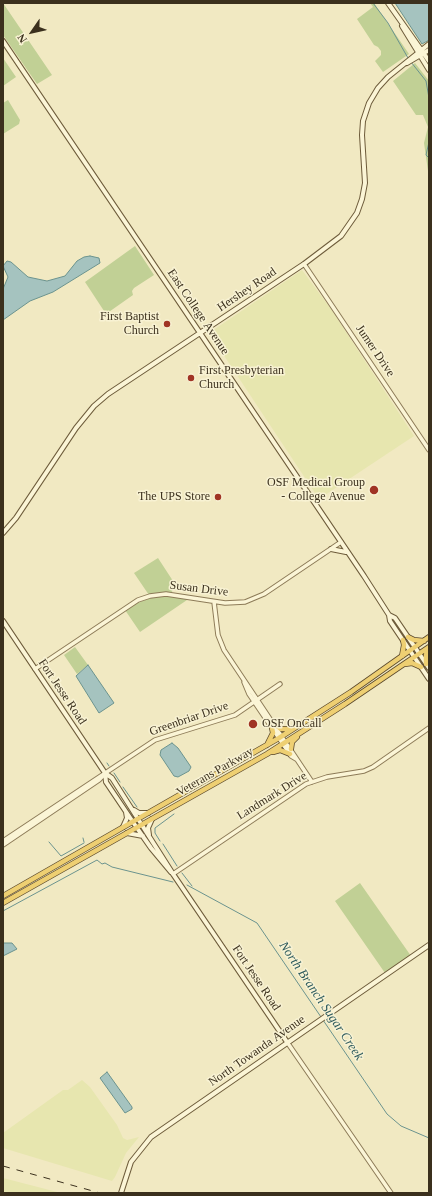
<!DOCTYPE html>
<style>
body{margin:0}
#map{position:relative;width:432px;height:1196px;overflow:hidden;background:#f1e9c2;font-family:Georgia,serif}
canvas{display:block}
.frame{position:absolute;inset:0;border:4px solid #3b301d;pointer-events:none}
.north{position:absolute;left:12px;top:12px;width:40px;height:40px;-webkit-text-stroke:3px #f8f2d3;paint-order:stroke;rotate:236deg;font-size:11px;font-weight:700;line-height:16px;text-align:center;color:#3b301d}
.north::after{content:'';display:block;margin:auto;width:14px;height:18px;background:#3b301d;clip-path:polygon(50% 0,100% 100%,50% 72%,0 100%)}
</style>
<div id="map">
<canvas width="432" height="1196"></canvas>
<div class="frame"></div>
<div class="north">N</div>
</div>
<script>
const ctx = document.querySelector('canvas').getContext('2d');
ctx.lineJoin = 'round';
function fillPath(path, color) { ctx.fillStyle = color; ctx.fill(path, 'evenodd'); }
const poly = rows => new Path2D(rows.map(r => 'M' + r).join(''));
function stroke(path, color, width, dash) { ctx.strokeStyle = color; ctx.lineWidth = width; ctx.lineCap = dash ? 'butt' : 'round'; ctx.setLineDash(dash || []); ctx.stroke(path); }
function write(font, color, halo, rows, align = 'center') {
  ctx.font = font + ' Georgia,serif'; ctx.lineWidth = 3; ctx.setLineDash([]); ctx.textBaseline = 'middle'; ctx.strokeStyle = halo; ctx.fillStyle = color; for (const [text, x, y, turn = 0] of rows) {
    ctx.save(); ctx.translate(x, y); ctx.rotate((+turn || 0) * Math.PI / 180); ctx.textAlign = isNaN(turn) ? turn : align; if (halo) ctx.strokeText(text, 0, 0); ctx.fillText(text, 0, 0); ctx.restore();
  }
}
const farmland = poly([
 [302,270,331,309,414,436,319,499,209,333],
 [82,1080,90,1087,117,1125,123,1138,127,1140,139,1137,126,1153,115,1177,112,1181,3,1148,3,1133,63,1090,68,1090],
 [3,1178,61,1193,3,1193]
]);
const green = poly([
 [3,3,52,75,37,84,3,35],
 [370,3,374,3,409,54,383,72,375,61,381,55,381,51,378,47,374,45,357,19,373,7],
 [3,58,16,77,3,86],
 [415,63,429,81,429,199,428,171,424,143,428,127,423,115,416,115,393,81],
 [8,100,20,120,19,124,3,134,3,103],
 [135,246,154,275,134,288,132,291,133,295,106,314,85,282],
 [158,558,173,581,172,593,188,595,187,600,140,632,125,610,137,603,151,598,134,573],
 [75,647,88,665,77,674,64,655],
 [360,883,411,956,385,973,335,901]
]);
const water = poly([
 [395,3,429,3,429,40,422,44,395,3],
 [90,256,99,258,100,263,53,292,30,301,3,320,3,289,8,277,3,266,7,261,11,262,28,277,47,281,65,276,77,261,84,257,90,256],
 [88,665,114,703,99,713,76,676,88,665],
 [172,743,178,748,191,767,189,771,178,777,174,776,160,755,161,750,172,743],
 [3,943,12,943,17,949,3,956,3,943],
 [107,1072,132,1107,132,1109,125,1113,100,1078,107,1072]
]);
const stream = poly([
 [373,3,388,23,408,58],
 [411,62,426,81,429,98],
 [429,116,429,117],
 [429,142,426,155,429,158],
 [107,763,109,766],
 [114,773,120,782],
 [123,787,137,807],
 [83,838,84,842],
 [160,841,155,833,155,828,174,814],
 [49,842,61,856,84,843],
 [163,844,177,866],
 [182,873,192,886],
 [187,885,257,923,321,1017],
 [3,911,97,860,102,864,105,863,112,867,173,882],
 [323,1020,387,1114,401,1126,429,1138]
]);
const tertiary = poly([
 [304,264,429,450],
 [214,602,218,635,224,650,312,782],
 [35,669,138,600,150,596,166,594,225,603,245,602,264,594,341,542],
 [244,682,249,694,291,756,296,759],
 [3,841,155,740,235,715,280,684],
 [3,845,99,780,104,775],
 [173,874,306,784,327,777,364,771,373,767,429,728],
 [287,1042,391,1193]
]);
const secondary = poly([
 [388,3,429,61],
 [402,26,429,70],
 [3,41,364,576,389,615,390,621,429,679],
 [407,63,429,50],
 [3,533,16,518,76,428,94,406,108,394,304,264,341,236,357,213,362,199,365,183,362,135,363,121,369,103,378,88,388,77,429,44],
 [331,549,346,552],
 [389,615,395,618,429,668],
 [3,621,105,773,112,778,173,874,287,1042],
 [105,773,106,782,137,828,151,848,171,872],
 [134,810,139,813,148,813],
 [123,827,127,818,126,812],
 [127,833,143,836],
 [149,835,148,828,152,819],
 [121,1193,131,1162,151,1137,429,945]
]);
const trunk = poly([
 [408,637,414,640,424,641],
 [402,656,404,645,403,640],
 [405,664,412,663,421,667],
 [426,664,426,655,428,648],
 [274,724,281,729,292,729],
 [267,745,273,733,272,728],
 [291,749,292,742,297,737],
 [273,752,280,750,290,754],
 [3,896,279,738,351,692,429,637],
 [3,903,267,754,345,704,429,647]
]);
const rail = poly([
 [3,1166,100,1193]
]);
const markers = [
 [167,324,4,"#a03424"],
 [191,378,4,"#a03424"],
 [374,490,5,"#a03424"],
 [218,497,4,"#a03424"],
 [253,724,5,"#a03424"]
];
const streetNames = [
 ["Hershey Road",247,290,-34],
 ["East College Avenue",198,312,56],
 ["Jumer Drive",375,351,56],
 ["Susan Drive",199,589,7],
 ["Fort Jesse Road",62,692,56],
 ["Greenbriar Drive",189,719,-19],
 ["Veterans Parkway",215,772,-30],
 ["Landmark Drive",272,796,-32],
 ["Fort Jesse Road",256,978,56],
 ["North Towanda Avenue",257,1051,-35]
];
const poiNames = [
 ["First Baptist",159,317],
 ["Church",159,331],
 ["First Presbyterian",199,371,"left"],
 ["Church",199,385,"left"],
 ["OSF Medical Group",365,483],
 ["- College Avenue",365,497],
 ["The UPS Store",210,497],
 ["OSF OnCall",262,724,"left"]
];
const waterNames = [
 ["North Branch Sugar Creek",321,1001,56]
];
fillPath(farmland, '#e7e6af');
fillPath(green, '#c1d095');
fillPath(water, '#a5c3bf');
stroke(water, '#6b938e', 1);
stroke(stream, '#6b938e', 1);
stroke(tertiary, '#8d7b58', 5.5);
stroke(secondary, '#6e5c3b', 6);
stroke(trunk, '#5a482c', 6);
stroke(tertiary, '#fbf5d6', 3.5);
stroke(secondary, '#fbf5d6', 4);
stroke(trunk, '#eecf72', 4.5);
stroke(rail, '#3b301d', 1, [7, 7]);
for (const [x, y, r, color] of markers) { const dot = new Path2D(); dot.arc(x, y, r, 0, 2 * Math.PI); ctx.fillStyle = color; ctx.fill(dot); stroke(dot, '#f8f2d3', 1.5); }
write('12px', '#3b301d', '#f8f2d3', streetNames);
write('12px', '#3b301d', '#f8f2d3', poiNames, 'right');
write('italic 13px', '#2b595c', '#f8f2d3', waterNames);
</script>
